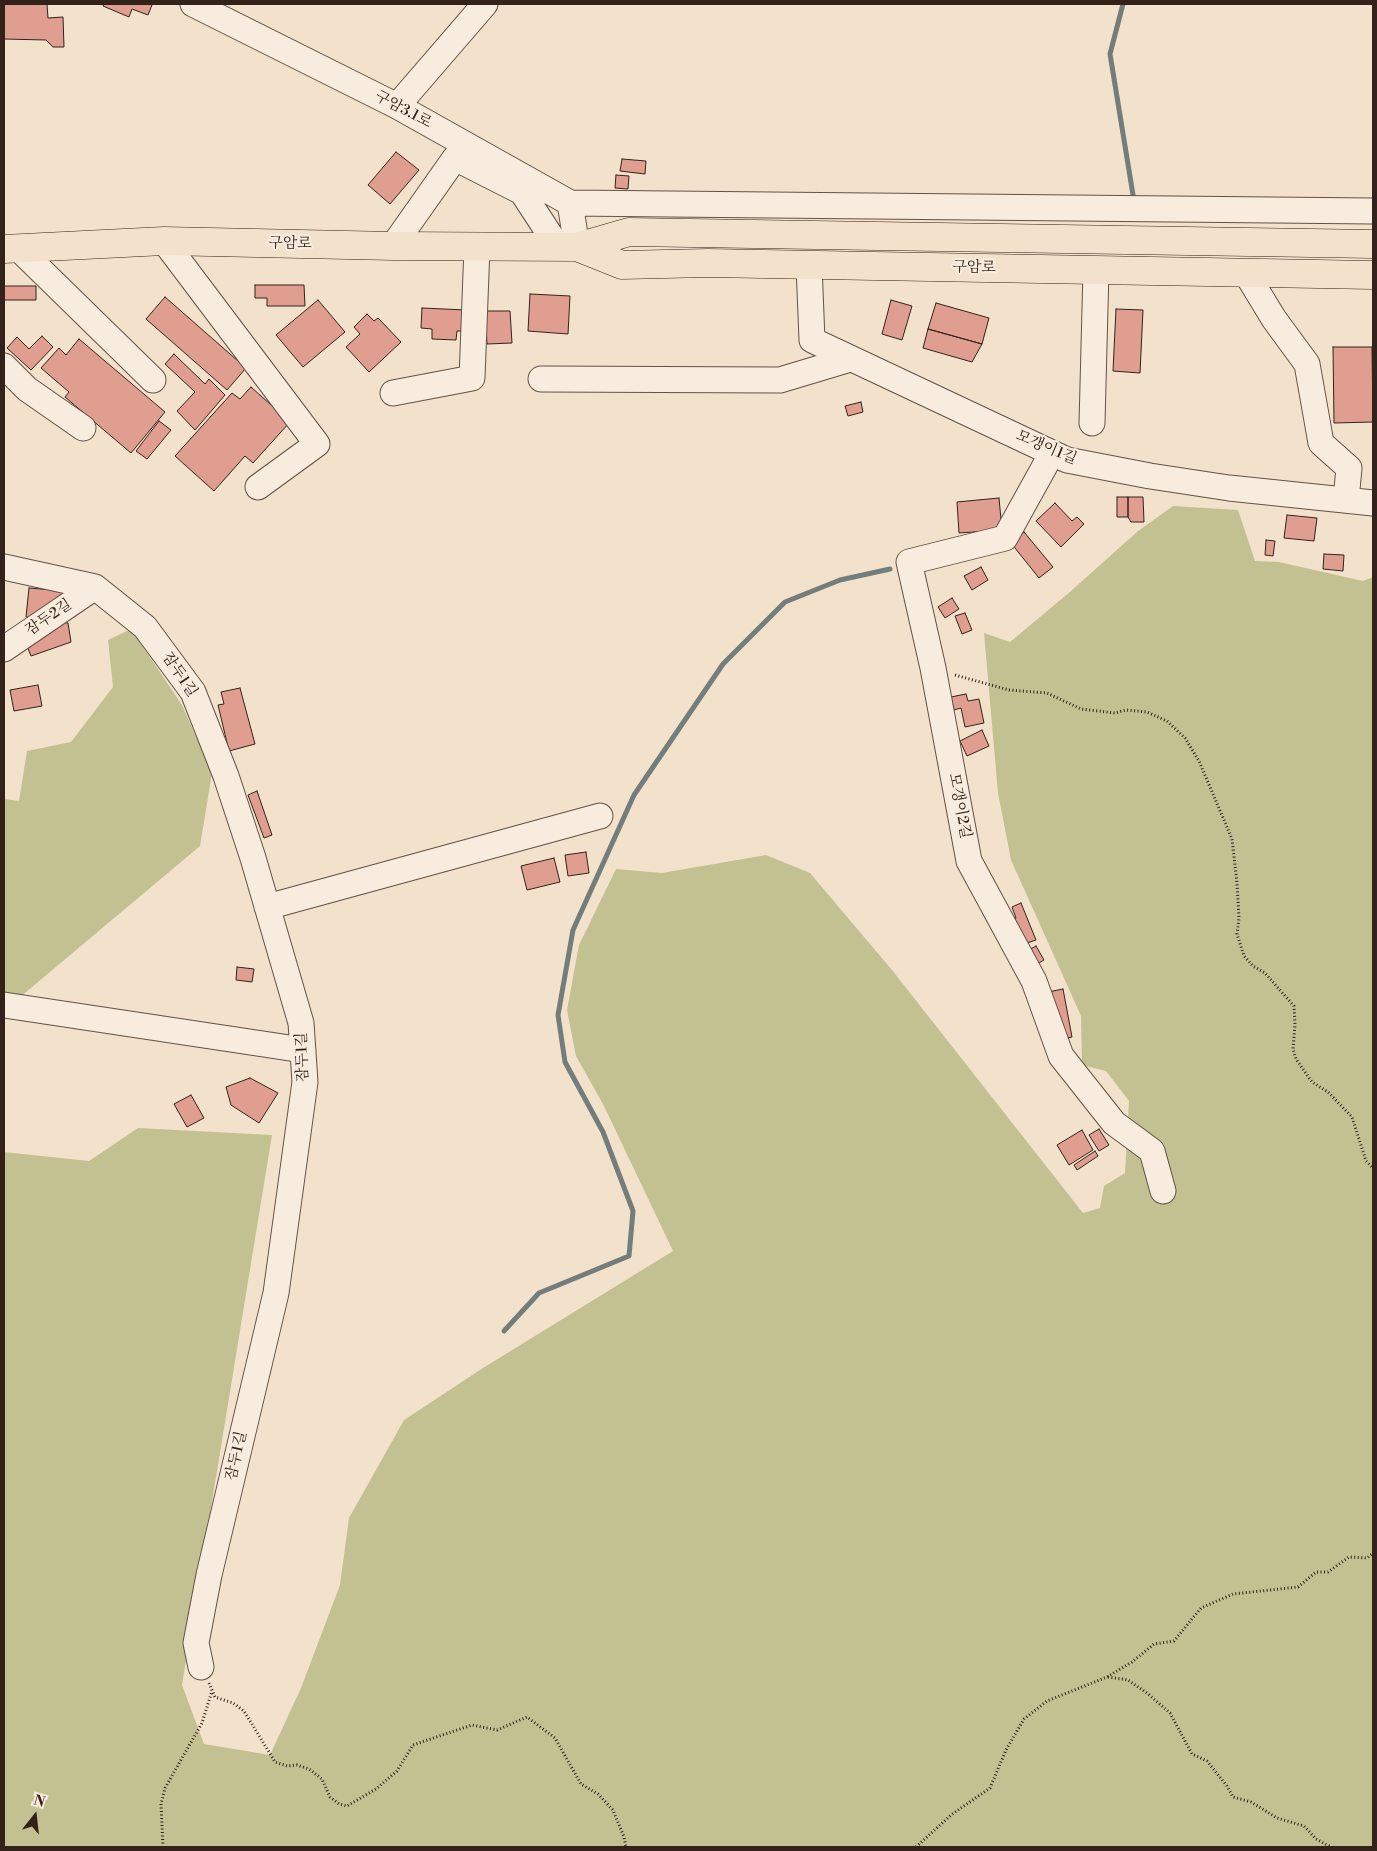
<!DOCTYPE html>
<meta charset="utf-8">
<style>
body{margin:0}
#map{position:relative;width:1377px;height:1851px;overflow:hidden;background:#f2e2cb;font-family:"Libre Bodoni",serif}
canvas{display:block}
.frame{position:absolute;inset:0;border:5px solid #332219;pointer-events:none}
.north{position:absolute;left:10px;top:1791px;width:50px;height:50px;-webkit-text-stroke:4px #f7ecdd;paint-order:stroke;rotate:16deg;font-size:14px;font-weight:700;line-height:20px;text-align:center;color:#332219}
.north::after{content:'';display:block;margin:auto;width:18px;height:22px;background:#332219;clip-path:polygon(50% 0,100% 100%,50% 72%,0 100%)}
</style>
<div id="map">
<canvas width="1377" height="1851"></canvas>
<div class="frame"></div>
<div class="north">N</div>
</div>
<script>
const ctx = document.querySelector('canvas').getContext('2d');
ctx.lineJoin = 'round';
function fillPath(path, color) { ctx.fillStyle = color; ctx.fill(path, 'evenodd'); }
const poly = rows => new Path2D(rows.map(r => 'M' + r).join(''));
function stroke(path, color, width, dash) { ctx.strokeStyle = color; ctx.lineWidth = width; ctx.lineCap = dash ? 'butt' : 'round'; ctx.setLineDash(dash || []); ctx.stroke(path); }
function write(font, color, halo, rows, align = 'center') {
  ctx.font = font + ' "Libre Bodoni","Noto Serif KR",serif'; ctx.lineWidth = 4.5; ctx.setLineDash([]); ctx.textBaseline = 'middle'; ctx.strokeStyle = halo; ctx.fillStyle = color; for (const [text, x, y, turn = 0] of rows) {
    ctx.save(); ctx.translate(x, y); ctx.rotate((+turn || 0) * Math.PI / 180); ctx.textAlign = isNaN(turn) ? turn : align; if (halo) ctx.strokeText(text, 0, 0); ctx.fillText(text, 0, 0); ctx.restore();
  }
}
const green = poly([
 [1173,506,1238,510,1255,561,1279,562,1363,581,1373,577,1373,1847,4,1847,4,1152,89,1161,138,1128,272,1135,182,1685,204,1744,270,1755,301,1688,340,1585,349,1518,404,1420,483,1368,673,1251,604,1106,576,1056,567,1010,579,945,616,869,662,873,766,855,810,873,892,970,1083,1213,1100,1208,1104,1186,1125,1173,1129,1101,1106,1071,1082,1065,1081,1016,1011,860,998,793,984,633,1010,642,1071,591,1138,531],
 [131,629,182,705,212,773,200,846,19,998,4,1000,4,799,19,801,27,751,71,742,113,687,108,640]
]);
const stream = poly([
 [1123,4,1110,54,1134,201],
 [504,1331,539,1293,629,1256,633,1211,603,1132,565,1062,558,1015,573,930,634,795,723,664,785,602,840,580,890,569]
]);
const building = poly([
 [4,4,47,4,48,18,63,17,64,47,53,47,46,40,4,39,4,4],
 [104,4,148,4,152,5,148,15,132,9,129,17,103,6,104,4],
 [396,152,419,170,390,204,368,185,396,152],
 [622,159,646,161,645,174,620,171,622,159],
 [616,175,629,176,628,189,615,188,616,175],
 [255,285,304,285,305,306,267,306,267,298,255,298,255,285],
 [4,286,36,286,36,300,4,300,4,286],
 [530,294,570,296,568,334,528,331,530,294],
 [165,297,246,368,227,390,146,319,165,297],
 [318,300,345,332,303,367,276,335,318,300],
 [891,300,912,306,902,340,882,334,891,300],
 [936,303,989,318,982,344,928,329,936,303],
 [422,308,466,310,465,331,457,331,456,340,432,339,432,329,421,328,422,308],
 [1116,309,1143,310,1140,373,1113,371,1116,309],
 [485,311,510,311,512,343,487,344,485,311],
 [367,314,374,321,378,318,401,342,369,372,346,347,360,334,354,327,367,314],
 [928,329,982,344,972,362,923,348,928,329],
 [42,336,53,347,31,370,7,348,17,337,29,349,42,336],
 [79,339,165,412,131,453,65,397,69,392,41,368,59,348,66,355,79,339],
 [1333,347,1372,347,1373,422,1334,423,1333,347],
 [174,354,205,384,209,379,225,395,195,430,177,411,195,392,165,364,174,354],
 [251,387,290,422,253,463,245,456,214,491,175,456,232,393,240,399,251,387],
 [861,402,863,412,848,416,845,406,861,402],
 [159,421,171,430,147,459,136,451,159,421],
 [1117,497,1128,497,1128,517,1117,517,1117,497],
 [1128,497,1143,497,1144,522,1131,522,1128,517,1128,497],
 [999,498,1002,530,959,533,957,502,999,498],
 [1055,503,1072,521,1077,517,1084,524,1061,547,1036,521,1055,503],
 [1287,515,1317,518,1314,541,1284,538,1287,515],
 [1024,532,1053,567,1039,578,1011,543,1024,532],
 [1266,540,1275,541,1273,556,1265,555,1266,540],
 [1324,554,1344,555,1343,571,1323,569,1324,554],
 [981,567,988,580,972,590,964,576,981,567],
 [29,588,65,591,64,604,42,619,26,617,29,588],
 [952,598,959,609,945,618,938,607,952,598],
 [965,613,972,630,962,634,955,616,965,613],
 [55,621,68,623,71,642,31,656,25,641,55,621],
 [38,685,42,706,14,711,10,690,38,685],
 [240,688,255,744,229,751,218,705,224,704,221,692,240,688],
 [966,694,968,701,979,699,984,723,965,727,961,708,954,710,951,697,966,694],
 [982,730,989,746,967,756,960,741,982,730],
 [257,791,272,835,264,838,248,795,257,791],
 [586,852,589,873,568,876,565,855,586,852],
 [554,858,560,882,527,890,521,866,554,858],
 [1021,903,1036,940,1021,945,1011,920,1016,918,1012,907,1021,903],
 [1036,946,1044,960,1034,966,1025,952,1036,946],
 [237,967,254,969,252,982,236,980,237,967],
 [1063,989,1072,1037,1057,1040,1048,992,1063,989],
 [250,1078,278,1093,259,1123,231,1105,226,1087,250,1078],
 [191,1095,204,1118,187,1127,174,1104,191,1095],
 [1099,1129,1109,1145,1099,1151,1089,1135,1099,1129],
 [1082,1130,1093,1150,1069,1165,1057,1145,1082,1130],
 [1095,1151,1098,1156,1077,1170,1074,1165,1095,1151]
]);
const path = poly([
 [955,675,1009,690,1047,693,1081,709,1115,713,1126,710,1147,712,1167,721,1185,738,1199,761,1232,839,1237,883,1239,918,1237,934,1244,956,1253,966,1265,973,1294,1006,1295,1024,1293,1049,1296,1059,1312,1082,1328,1092,1352,1117,1366,1161,1373,1168],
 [1108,1677,1128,1680,1147,1693,1170,1713,1192,1754,1207,1761,1227,1786,1233,1797,1251,1802,1277,1818,1304,1826,1316,1839,1331,1847],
 [209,1683,215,1697,233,1703,244,1711,275,1762,287,1766,297,1765,309,1769,322,1779,330,1797,339,1804,347,1806,376,1789,397,1771,413,1745,472,1725,497,1730,527,1717,555,1738,581,1784,598,1794,613,1810,624,1837,626,1847],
 [163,1847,161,1804,165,1788,202,1723,212,1691],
 [916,1847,951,1815,990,1788,1006,1750,1024,1719,1047,1701,1107,1677,1132,1662,1154,1644,1174,1641,1201,1608,1233,1594,1298,1587,1316,1572,1328,1572,1349,1557,1367,1558,1373,1553]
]);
const minor = poly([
 [193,4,397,106,570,203,577,247],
 [397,106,485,4],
 [570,203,1373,211],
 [164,241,317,444,258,487],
 [393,246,455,158,522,192,558,247],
 [19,249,153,380],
 [809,265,812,340,1067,460,1150,476,1229,488,1373,503],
 [1246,273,1274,319,1307,364,1321,443,1349,468,1346,500],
 [4,366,27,389,83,428],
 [541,379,780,380,850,359],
 [393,393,472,378,477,247],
 [1092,423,1096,270],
 [1052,453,1005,538,909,562,933,668,969,861,1034,981,1061,1056,1114,1123,1152,1151,1163,1191],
 [4,567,95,587,145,627,193,692,226,776,253,858,301,1023,305,1082,276,1293,209,1575,196,1643,201,1667],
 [4,649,95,587],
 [267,907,600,816],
 [4,1005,303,1050]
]);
const major = poly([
 [577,247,622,265,708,263,1373,275],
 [4,249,164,241,393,246,577,247,629,232,1373,244]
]);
const streetNames = [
 ["구암3.1로",403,110,28],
 ["구암로",290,244,1],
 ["구암로",974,268,1],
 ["모갱이1길",1046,448,23],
 ["잠두2길",49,618,-34],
 ["잠두1길",179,675,56],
 ["모갱이2길",959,806,79],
 ["잠두1길",303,1057,-92],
 ["잠두1길",237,1456,-77]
];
fillPath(green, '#c3c192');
stroke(stream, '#737e7c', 5);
fillPath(building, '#e09e91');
stroke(building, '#332219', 1);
stroke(minor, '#635246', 27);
stroke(major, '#332219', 29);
stroke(path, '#332219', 3, [1, 2.5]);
stroke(minor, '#f7ecdd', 25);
stroke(major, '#f2e2cb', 28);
write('15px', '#332219', '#f7ecdd', streetNames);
</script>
